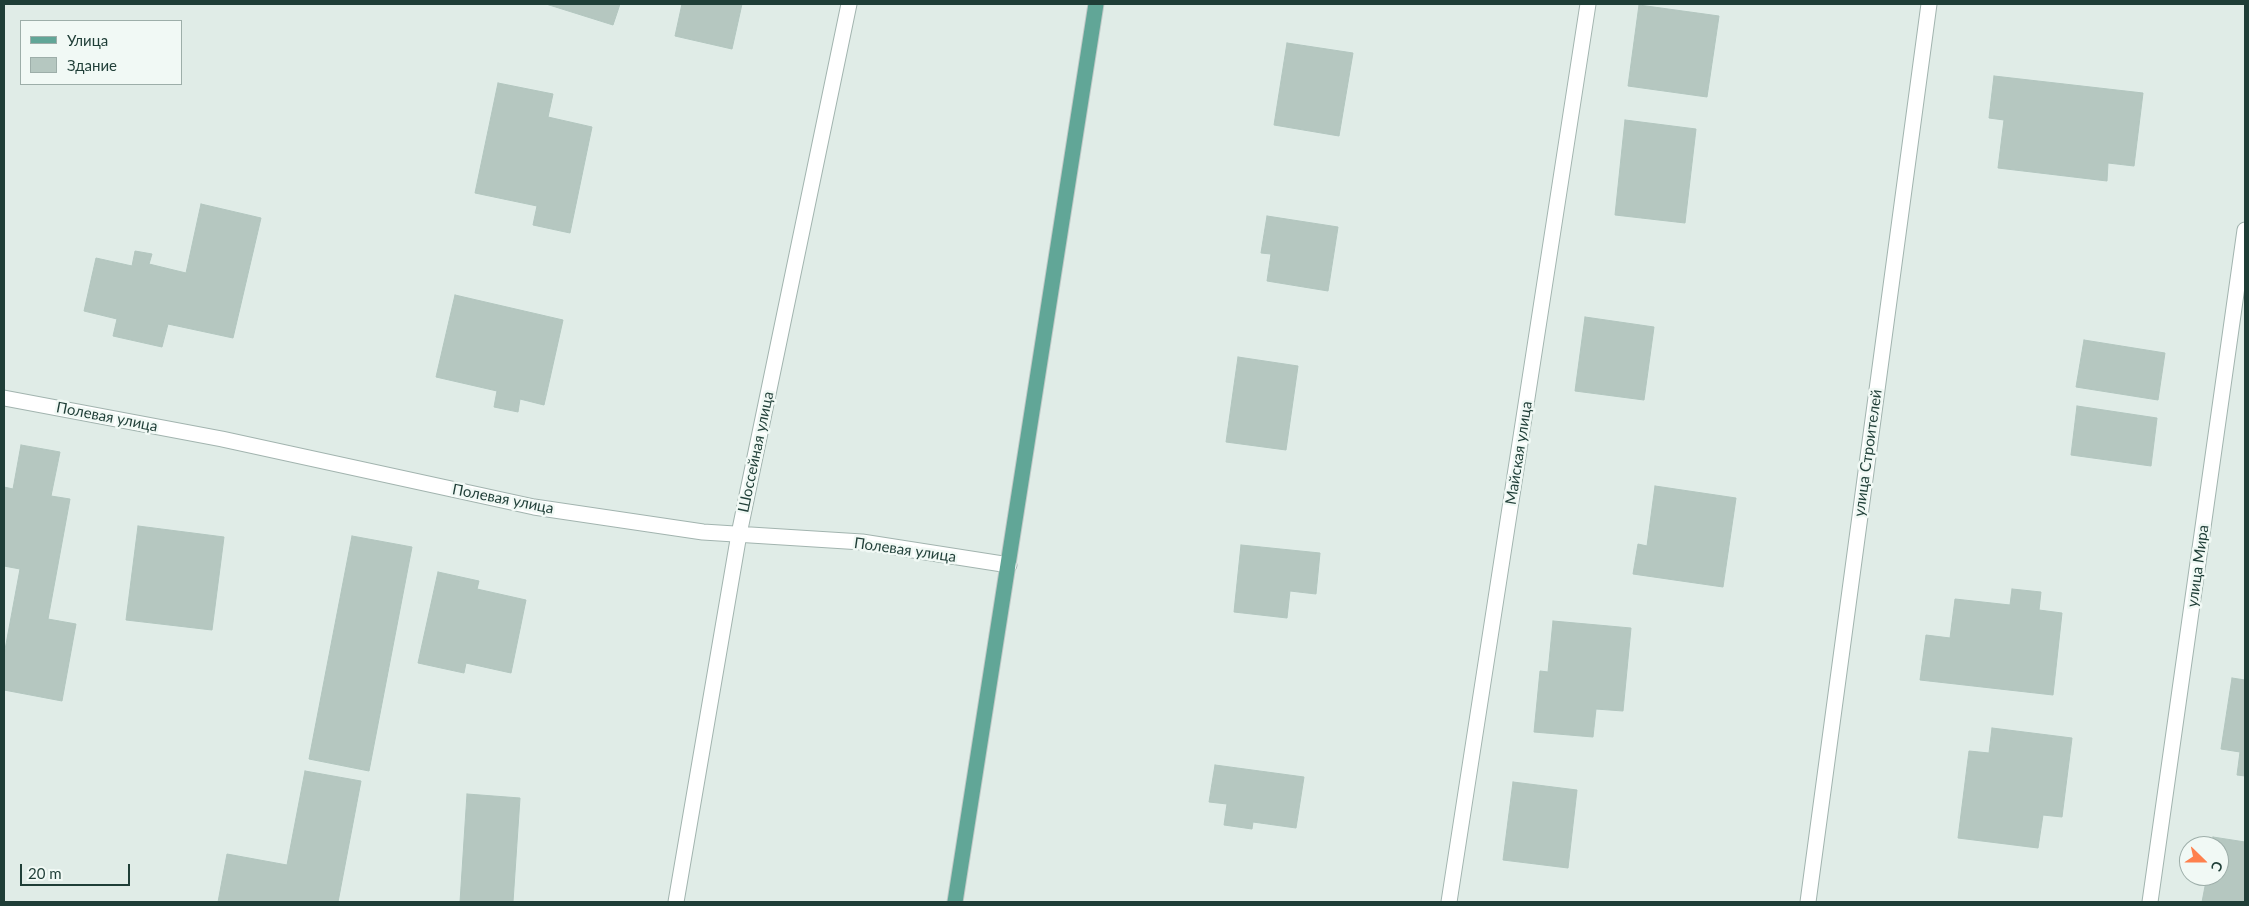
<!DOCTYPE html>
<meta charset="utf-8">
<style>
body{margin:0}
#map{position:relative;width:2249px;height:906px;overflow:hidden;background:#e0ece7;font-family:Lato,sans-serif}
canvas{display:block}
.frame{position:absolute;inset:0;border:5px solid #1f3e37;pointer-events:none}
.legend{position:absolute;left:20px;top:20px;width:162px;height:65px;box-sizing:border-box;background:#f1f9f5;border:1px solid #9daea9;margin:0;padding:6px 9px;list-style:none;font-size:15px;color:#1f3e37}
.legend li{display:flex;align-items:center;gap:10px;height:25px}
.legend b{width:25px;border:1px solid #9daea9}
.north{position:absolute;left:2179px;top:836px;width:50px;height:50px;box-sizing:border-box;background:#f1f9f5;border:1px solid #9daea9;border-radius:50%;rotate:112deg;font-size:14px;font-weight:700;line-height:20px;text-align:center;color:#1f3e37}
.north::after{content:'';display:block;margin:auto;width:18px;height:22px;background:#fe804d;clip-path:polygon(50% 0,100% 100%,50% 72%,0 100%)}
.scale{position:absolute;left:20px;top:864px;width:110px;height:22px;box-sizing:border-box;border:2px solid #1f3e37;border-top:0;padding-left:6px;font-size:15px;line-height:18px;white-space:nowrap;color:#1f3e37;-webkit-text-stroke:4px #f1f9f5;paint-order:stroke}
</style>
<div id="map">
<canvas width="2249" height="906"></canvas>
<div class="frame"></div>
<ul class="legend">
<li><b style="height:6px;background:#61a697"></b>Улица</li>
<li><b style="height:14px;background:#b5c7c0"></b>Здание</li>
</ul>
<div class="north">С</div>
<div class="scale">20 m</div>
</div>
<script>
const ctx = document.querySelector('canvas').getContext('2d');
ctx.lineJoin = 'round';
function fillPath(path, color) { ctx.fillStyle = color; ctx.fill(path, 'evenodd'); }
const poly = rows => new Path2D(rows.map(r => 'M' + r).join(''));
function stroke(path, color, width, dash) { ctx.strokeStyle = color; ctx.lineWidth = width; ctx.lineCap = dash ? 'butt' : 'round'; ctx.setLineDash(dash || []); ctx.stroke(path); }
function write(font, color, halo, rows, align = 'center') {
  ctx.font = font + ' Lato,sans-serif'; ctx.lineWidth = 5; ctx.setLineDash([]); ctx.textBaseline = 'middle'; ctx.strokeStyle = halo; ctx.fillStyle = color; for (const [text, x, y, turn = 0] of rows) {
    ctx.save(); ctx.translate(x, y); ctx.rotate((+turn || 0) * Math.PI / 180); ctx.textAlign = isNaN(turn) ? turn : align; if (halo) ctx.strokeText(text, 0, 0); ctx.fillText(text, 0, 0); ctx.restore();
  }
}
const building = poly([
 [546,4,620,4,613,25,546,4],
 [682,4,742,4,732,49,675,36,682,4],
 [1639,5,1719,16,1707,97,1628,86,1639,5],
 [1287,43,1353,53,1339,136,1274,125,1287,43],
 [1994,76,2143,93,2134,166,2108,163,2107,181,1998,168,2004,120,1989,118,1994,76],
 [498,83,553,94,548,117,592,127,570,233,533,225,537,206,475,193,498,83],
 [1625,120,1696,129,1685,223,1615,215,1625,120],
 [201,204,261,218,233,338,168,324,162,347,113,336,117,319,84,311,96,258,132,266,135,251,152,254,149,264,186,273,201,204],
 [1267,216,1338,227,1328,291,1267,281,1271,254,1261,253,1267,216],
 [455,295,563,320,544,405,520,399,518,412,494,407,497,391,436,377,455,295],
 [1585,317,1654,327,1644,400,1575,391,1585,317],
 [2084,340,2165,353,2158,400,2076,387,2084,340],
 [1238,357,1298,366,1286,450,1226,442,1238,357],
 [2077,406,2157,418,2151,466,2071,455,2077,406],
 [21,445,60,452,51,496,70,499,48,619,76,624,62,701,4,690,4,655,20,569,4,566,4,487,13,489,21,445],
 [1655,486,1736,498,1723,587,1633,574,1638,544,1647,546,1655,486],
 [138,526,224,537,212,630,126,620,138,526],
 [352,536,412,547,369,771,309,759,352,536],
 [1241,545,1320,553,1316,594,1290,591,1287,618,1234,612,1241,545],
 [438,572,479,581,477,589,526,600,511,673,466,663,464,673,418,663,438,572],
 [2012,589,2041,592,2039,610,2062,613,2053,695,1920,680,1926,635,1950,638,1955,599,2010,605,2012,589],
 [1553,621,1631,628,1623,711,1596,709,1593,737,1534,732,1540,671,1548,672,1553,621],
 [2232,678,2245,680,2245,776,2237,775,2240,752,2221,749,2232,678],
 [1992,728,2072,738,2062,817,2043,815,2038,848,1958,838,1969,751,1989,753,1992,728],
 [1215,765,1304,777,1296,828,1253,822,1252,829,1224,825,1227,804,1209,802,1215,765],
 [305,771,361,781,338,902,218,902,227,854,287,865,305,771],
 [1513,782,1577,790,1568,868,1503,860,1513,782],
 [467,794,520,798,513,902,460,902,467,794],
 [2213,837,2245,842,2245,902,2202,902,2207,876,2219,876,2219,846,2212,846,2213,837]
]);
const minor = poly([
 [4,398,222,439,534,507,703,532,862,542,1009,565],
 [676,902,739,534,849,4],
 [1449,902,1588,4],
 [1808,902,1929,4],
 [2150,902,2245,230]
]);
const primary = poly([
 [955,902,1096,4]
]);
const streetNames = [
 ["Полевая улица",107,417,11],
 ["Шоссейная улица",756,452,-78],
 ["Майская улица",1519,453,-81],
 ["улица Строителей",1868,453,-82],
 ["Полевая улица",503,499,11],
 ["Полевая улица",905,550,8],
 ["улица Мира",2198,566,-82]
];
fillPath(building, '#b5c7c0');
stroke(building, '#b2c6bf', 1);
stroke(minor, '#a2b4af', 17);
stroke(primary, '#c0c9c7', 17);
stroke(minor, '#fff', 15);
stroke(primary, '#61a697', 15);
write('15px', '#1f3e37', '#f1f9f5', streetNames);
</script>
